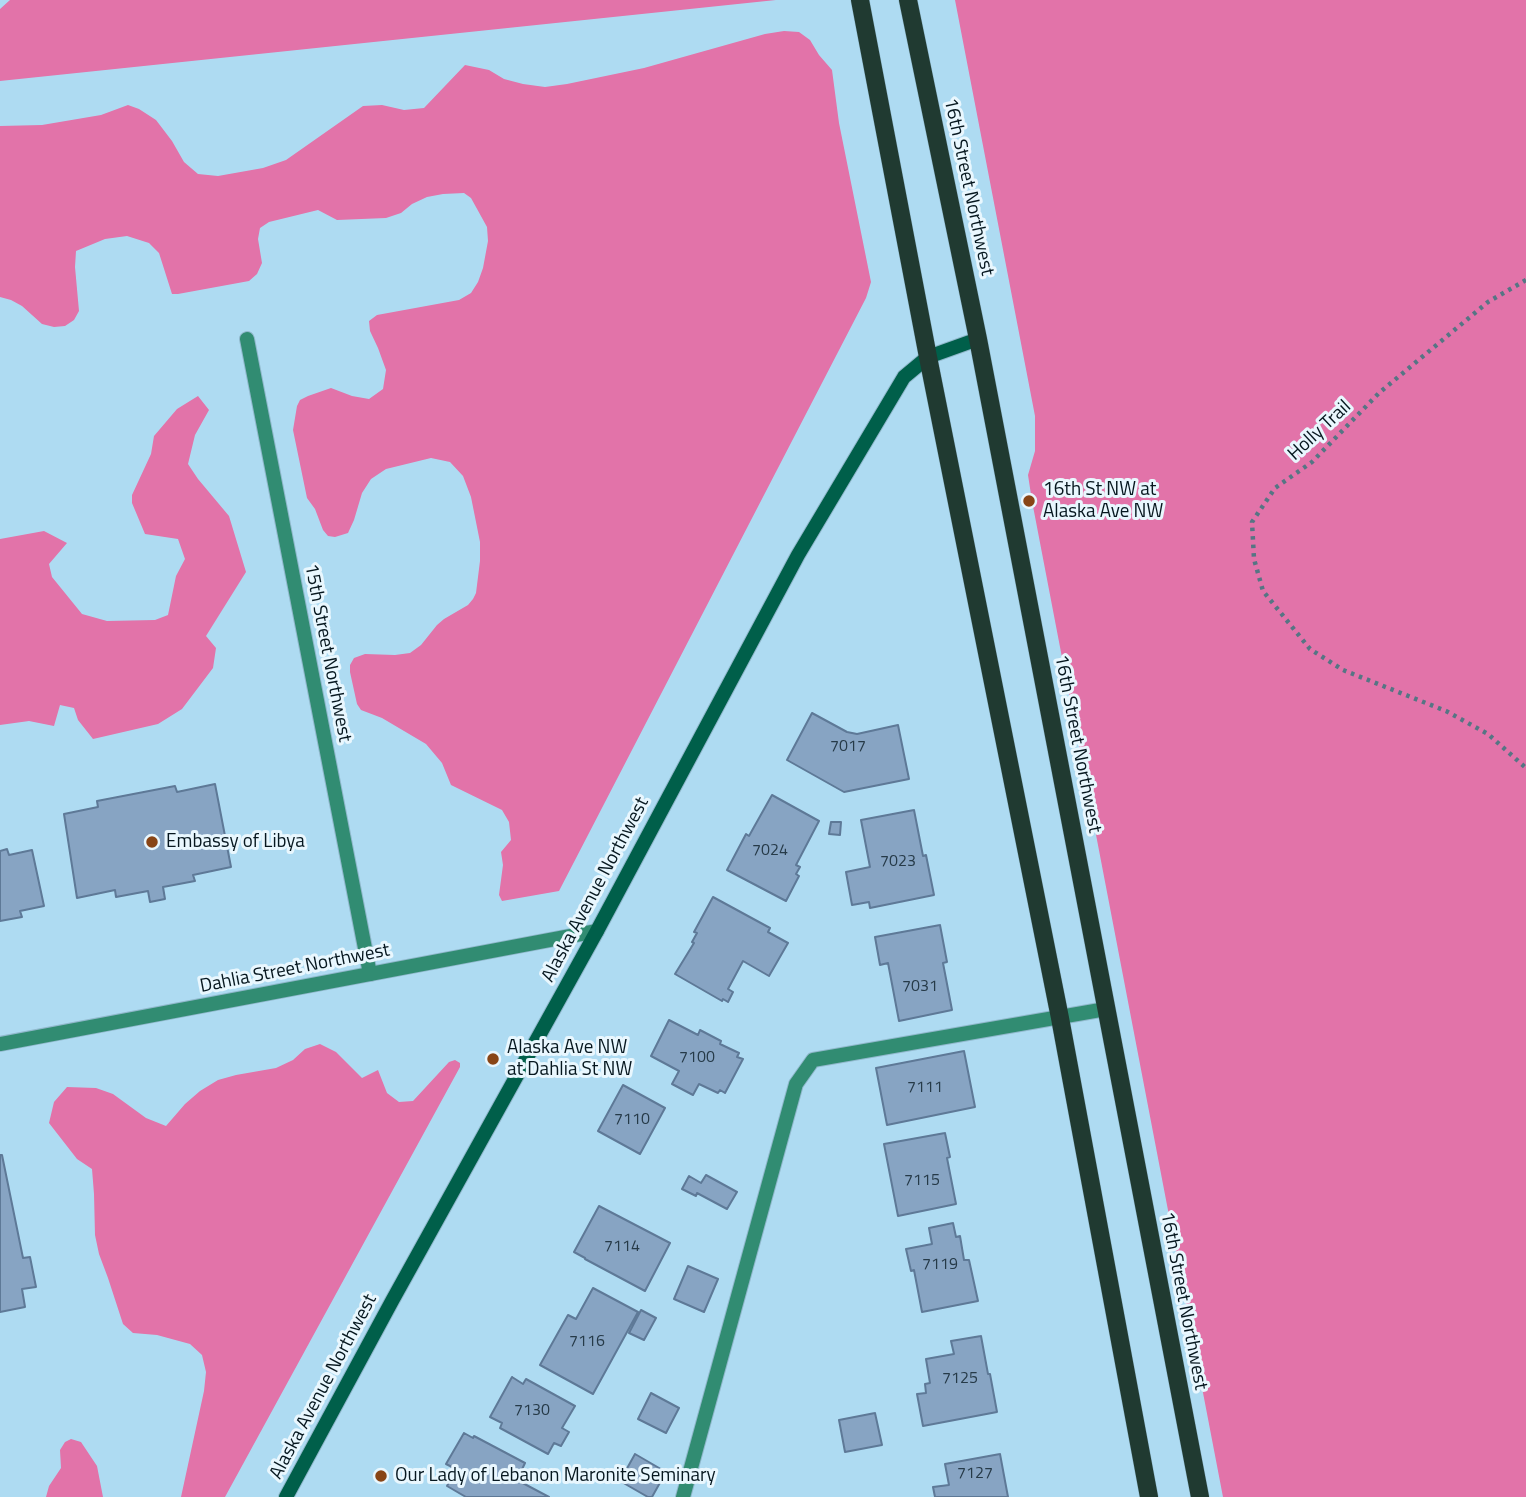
<!DOCTYPE html>
<style>
body{margin:0}
canvas{display:block;background:#aedbf2}
</style>
<canvas width="1526" height="1497"></canvas>
<script>
const ctx = document.querySelector('canvas').getContext('2d');
ctx.lineJoin = 'round';
function fillPath(path, color) { ctx.fillStyle = color; ctx.fill(path, 'evenodd'); }
const poly = rows => new Path2D(rows.map(r => 'M' + r).join(''));
function stroke(path, color, width, dash) { ctx.strokeStyle = color; ctx.lineWidth = width; ctx.lineCap = dash ? 'butt' : 'round'; ctx.setLineDash(dash || []); ctx.stroke(path); }
function write(font, color, halo, rows, align = 'center') {
  ctx.font = font + ' "Titillium Web",sans-serif'; ctx.lineWidth = 6; ctx.setLineDash([]); ctx.textBaseline = 'middle'; ctx.strokeStyle = halo; ctx.fillStyle = color; for (const [text, x, y, turn = 0] of rows) {
    ctx.save(); ctx.translate(x, y); ctx.rotate((+turn || 0) * Math.PI / 180); ctx.textAlign = isNaN(turn) ? turn : align; if (halo) ctx.strokeText(text, 0, 0); ctx.fillText(text, 0, 0); ctx.restore();
  }
}
const forest = poly([
 [10,0,776,0,0,81,0,9],
 [955,0,1526,0,1526,1497,1223,1497,1032,501,1028,475,1035,451,1035,416],
 [784,31,799,32,810,40,819,55,832,70,839,123,871,282,866,298,559,891,502,901,499,895,503,865,501,852,511,840,509,822,502,810,451,785,442,763,426,744,382,718,361,710,357,704,350,672,350,665,354,658,365,654,395,655,410,653,421,645,437,625,444,619,468,605,473,599,476,593,480,561,480,542,471,497,463,476,450,462,431,458,386,469,371,479,362,493,354,520,348,533,335,537,328,536,323,530,315,509,307,498,293,430,297,406,300,400,308,396,331,388,352,396,369,399,383,389,386,370,378,348,370,331,369,321,377,315,459,300,471,293,478,282,483,268,488,241,487,227,471,198,464,193,443,194,427,197,412,204,401,213,386,218,337,220,318,210,269,222,260,228,258,239,262,263,257,274,249,281,178,294,172,294,159,253,149,243,127,236,105,239,76,251,75,267,79,311,74,320,65,326,54,327,42,324,22,306,11,300,0,297,0,126,42,125,101,115,128,105,139,109,156,120,172,141,184,162,198,174,218,176,263,168,286,160,363,106,382,105,404,110,424,108,465,65,489,70,504,79,523,84,545,87,567,84,644,68,765,34],
 [198,396,209,410,195,435,188,464,198,479,229,516,246,572,206,636,216,648,213,668,182,709,158,724,93,739,78,720,74,708,60,705,54,726,29,721,0,725,0,539,44,531,67,543,49,564,52,577,82,614,107,621,155,620,168,615,176,576,185,559,178,539,145,534,132,503,132,495,151,454,154,436,177,409],
 [320,1044,336,1052,362,1078,378,1070,387,1093,399,1102,413,1101,449,1062,455,1060,460,1063,460,1067,225,1497,181,1497,204,1391,206,1372,202,1355,190,1344,157,1335,133,1333,123,1324,108,1278,99,1254,95,1235,94,1194,92,1169,77,1159,49,1123,54,1102,67,1087,96,1088,113,1094,146,1118,166,1126,185,1104,200,1091,218,1080,236,1075,276,1068,293,1060,305,1049],
 [71,1439,81,1442,97,1466,103,1497,46,1497,49,1486,61,1468,60,1450,65,1442]
]);
const building = poly([
 [812,713,847,732,857,734,898,725,909,779,844,792,787,760,812,713],
 [215,784,231,867,193,875,195,881,163,887,165,899,150,902,148,891,116,897,115,890,77,898,64,814,98,807,97,801,175,786,177,792,215,784],
 [772,795,819,821,796,865,800,867,796,874,799,876,786,901,727,870,746,834,749,836,754,827,772,795],
 [914,810,923,856,926,855,934,895,870,908,869,902,852,905,846,872,870,867,861,820,914,810],
 [831,822,841,822,840,835,829,834,831,822],
 [7,849,9,855,32,850,44,906,20,911,22,917,0,921,0,851,7,849],
 [713,897,770,928,768,932,788,943,769,976,743,961,728,989,733,992,728,1002,723,999,722,1001,675,974,694,943,692,942,697,933,694,932,713,897],
 [940,925,947,962,943,963,952,1010,899,1021,888,963,880,965,875,937,940,925],
 [669,1020,698,1035,700,1030,721,1041,720,1044,739,1053,737,1057,743,1059,725,1093,720,1090,718,1093,699,1084,693,1095,672,1084,679,1071,651,1056,669,1020],
 [964,1051,975,1107,887,1125,876,1068,964,1051],
 [623,1085,665,1108,640,1154,598,1131,623,1085],
 [945,1133,950,1157,947,1158,956,1204,898,1216,884,1144,945,1133],
 [0,1155,2,1155,23,1258,30,1257,36,1287,22,1289,25,1307,0,1312,0,1155],
 [706,1175,737,1192,727,1209,697,1193,696,1196,682,1189,689,1176,701,1183,706,1175],
 [599,1206,670,1243,645,1291,585,1259,585,1258,574,1252,599,1206],
 [953,1223,956,1237,960,1236,964,1260,969,1260,978,1301,922,1312,914,1270,911,1271,906,1249,932,1244,929,1228,953,1223],
 [688,1266,718,1279,704,1312,674,1299,688,1266],
 [593,1288,638,1312,593,1394,540,1365,568,1315,576,1319,593,1288],
 [641,1310,656,1318,644,1340,629,1333,641,1310],
 [981,1336,988,1374,990,1374,997,1412,923,1426,917,1394,926,1393,925,1384,930,1383,926,1359,954,1354,951,1341,981,1336],
 [512,1377,523,1384,526,1379,575,1406,562,1428,569,1432,561,1446,554,1443,548,1454,500,1428,502,1423,490,1417,512,1377],
 [651,1393,679,1408,666,1433,638,1419,651,1393],
 [875,1413,882,1445,845,1452,839,1420,875,1413],
 [464,1433,473,1438,474,1436,525,1463,517,1480,549,1497,466,1497,447,1486,456,1469,446,1464,464,1433],
 [635,1454,666,1472,652,1497,648,1497,620,1481,635,1454],
 [1000,1454,1008,1497,935,1497,933,1487,949,1485,945,1464,1000,1454]
]);
const path = poly([
 [1526,280,1488,302,1379,393,1312,462,1275,488,1252,522,1254,559,1263,591,1310,649,1343,670,1446,711,1488,734,1526,768]
]);
const lane = poly([
 [247,339,370,974],
 [683,1497,796,1084,813,1060,1106,1009]
]);
const street = poly([
 [0,1044,597,931]
]);
const secondary = poly([
 [286,1497,392,1301,597,931,798,555,904,377,928,357,978,339]
]);
const primary = poly([
 [860,0,928,357,1060,1018,1149,1497],
 [908,0,978,339,1200,1497]
]);
const markers = [
 [1029,501,7,"#884516"],
 [152,842,7,"#884516"],
 [493,1059,7,"#884516"],
 [381,1476,7,"#884516"]
];
const numberNames = [
 ["7017",848,747],
 ["7024",770,851],
 ["7023",898,862],
 ["7031",920,987],
 ["7100",697,1058],
 ["7111",925,1088],
 ["7110",632,1120],
 ["7115",922,1181],
 ["7114",622,1247],
 ["7119",940,1265],
 ["7116",587,1342],
 ["7125",960,1379],
 ["7130",532,1411],
 ["7127",975,1474]
];
const streetNames = [
 ["16th Street Northwest",968,187,78],
 ["Holly Trail",1320,431,-43],
 ["15th Street Northwest",327,653,79],
 ["16th Street Northwest",1077,744,79],
 ["Alaska Avenue Northwest",596,890,-62],
 ["Dahlia Street Northwest",295,969,-11],
 ["16th Street Northwest",1183,1301,79],
 ["Alaska Avenue Northwest",324,1387,-62]
];
const poiNames = [
 ["16th St NW at",1043,490],
 ["Alaska Ave NW",1043,512],
 ["Embassy of Libya",166,842],
 ["Alaska Ave NW",507,1048],
 ["at Dahlia St NW",507,1070],
 ["Our Lady of Lebanon Maronite Seminary",395,1476]
];
fillPath(forest, '#e273a9');
fillPath(building, '#87a4c3');
stroke(building, '#5e7997', 2);
stroke(lane, '#90b8cc', 16);
stroke(street, '#90b8cc', 16);
stroke(secondary, '#90b8cc', 16);
stroke(primary, '#90b8cc', 19);
stroke(path, '#567584', 4.5, [3.5, 5]);
stroke(lane, '#318c72', 14);
stroke(street, '#318c72', 14);
stroke(secondary, '#005f4a', 14);
stroke(primary, '#203a31', 18);
for (const [x, y, r, color] of markers) { const dot = new Path2D(); dot.arc(x, y, r, 0, 2 * Math.PI); ctx.fillStyle = color; ctx.fill(dot); stroke(dot, '#e9f7fe', 2.5); }
write('16px', '#263a48', null, numberNames);
write('19px', '#06171f', '#e9f7fe', streetNames);
write('19px', '#06171f', '#e9f7fe', poiNames, 'left');
</script>
